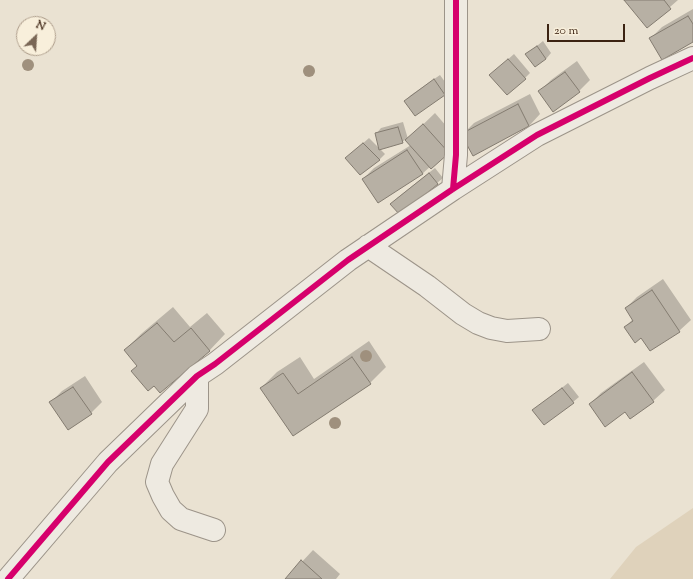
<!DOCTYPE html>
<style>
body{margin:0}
#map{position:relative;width:693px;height:579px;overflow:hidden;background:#eae2d2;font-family:"Sorts Mill Goudy",serif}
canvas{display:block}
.north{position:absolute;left:16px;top:16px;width:40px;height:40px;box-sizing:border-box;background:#f8efdb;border:1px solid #ad9d8b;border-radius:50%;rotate:25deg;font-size:11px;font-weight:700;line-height:16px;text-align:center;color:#3c2312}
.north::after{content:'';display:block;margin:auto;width:14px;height:18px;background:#796655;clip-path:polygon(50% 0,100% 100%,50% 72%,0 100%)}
.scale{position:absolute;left:547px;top:24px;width:78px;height:18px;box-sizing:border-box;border:2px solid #3c2312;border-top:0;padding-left:5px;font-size:12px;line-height:14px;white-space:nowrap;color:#3c2312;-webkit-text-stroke:3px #f8efdb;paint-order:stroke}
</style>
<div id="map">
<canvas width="693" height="579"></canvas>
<div class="north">N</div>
<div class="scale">20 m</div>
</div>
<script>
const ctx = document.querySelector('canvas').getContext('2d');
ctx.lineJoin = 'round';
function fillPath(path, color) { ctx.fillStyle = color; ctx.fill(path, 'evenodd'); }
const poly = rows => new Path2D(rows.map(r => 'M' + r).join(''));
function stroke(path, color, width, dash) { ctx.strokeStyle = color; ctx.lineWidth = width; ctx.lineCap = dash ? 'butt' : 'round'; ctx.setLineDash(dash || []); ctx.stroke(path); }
const green = poly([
 [693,508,693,579,610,579,636,547]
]);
const shadow = poly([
 [625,0,678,0,647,27],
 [693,9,693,41,650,39,662,27],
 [543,41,551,53,546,59,527,54],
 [514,54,530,73,525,78,496,70],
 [577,61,590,80,579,91,539,92,551,80],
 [440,75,450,89,444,94,405,101,411,95],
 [530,94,540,114,529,126,462,135,474,123],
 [435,113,459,141,422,174,363,179,374,168,411,145,406,139,402,142,376,134,381,128,403,122,408,139],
 [369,138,385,154,379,160,352,153],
 [435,168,443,178,400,214,397,198],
 [663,279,691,320,679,331,642,337,625,327,633,319,626,308,637,297],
 [173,307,190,327,207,313,225,334,209,351,154,385,132,371,138,365,125,350,141,334],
 [369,341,386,367,370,383,293,435,261,388,277,372,300,357,314,379],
 [644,362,665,390,653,401,630,417,625,411,590,404,601,393],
 [85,376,102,402,91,413,50,403,62,391],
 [568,383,579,397,573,402,534,410],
 [313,550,340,574,336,579,286,579]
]);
const building = poly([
 [624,0,664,0,671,9,647,28,624,0],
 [688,16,693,24,693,42,662,60,649,38,688,16],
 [537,46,546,59,535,67,525,54,537,46],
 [508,59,526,79,507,95,489,75,508,59],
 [565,72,580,92,553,112,538,91,565,72],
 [434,79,445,95,415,116,404,101,434,79],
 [518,104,529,126,473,156,461,134,518,104],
 [423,124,449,153,431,169,405,140,423,124],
 [398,127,403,143,379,150,375,133,398,127],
 [363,143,380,160,360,175,345,158,363,143],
 [407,150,423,174,378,203,362,179,407,150],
 [429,173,438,184,400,215,390,204,429,173],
 [652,290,680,332,650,351,641,338,635,343,624,327,633,321,625,308,652,290],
 [157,323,174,342,191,328,210,351,160,393,154,386,148,391,131,371,137,366,124,350,157,323],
 [352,357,371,384,293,436,260,388,283,373,298,394,352,357],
 [632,372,654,402,630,419,625,412,605,427,589,404,632,372],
 [73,387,92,414,68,430,49,402,73,387],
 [562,388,574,403,544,425,532,410,562,388],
 [301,560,322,579,285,579,301,560]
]);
const minor = poly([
 [453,189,456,155,456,0],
 [368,246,427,286,463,314,478,323,491,328,507,331,539,329],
 [197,376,197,409,162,464,157,482,163,496,171,510,181,519,214,530],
 [8,579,108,462,197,376,215,364,348,260,453,189,537,135,650,78,693,58]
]);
const cycleway = poly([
 [453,189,456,155,456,0],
 [8,579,108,462,197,376,215,364,348,260,453,189,537,135,650,78,693,58]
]);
const trees = [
 [28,65],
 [309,71],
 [366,356],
 [335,423]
];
fillPath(green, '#dfd2bb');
fillPath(shadow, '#0003');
fillPath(building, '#b7b0a4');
stroke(building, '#837b70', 1);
stroke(minor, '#9c9489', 24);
stroke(minor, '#eeeae1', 22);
stroke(cycleway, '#d6006c', 6);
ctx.fillStyle = '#9f907d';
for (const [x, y] of trees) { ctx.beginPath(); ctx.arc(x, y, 6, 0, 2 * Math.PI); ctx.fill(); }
</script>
